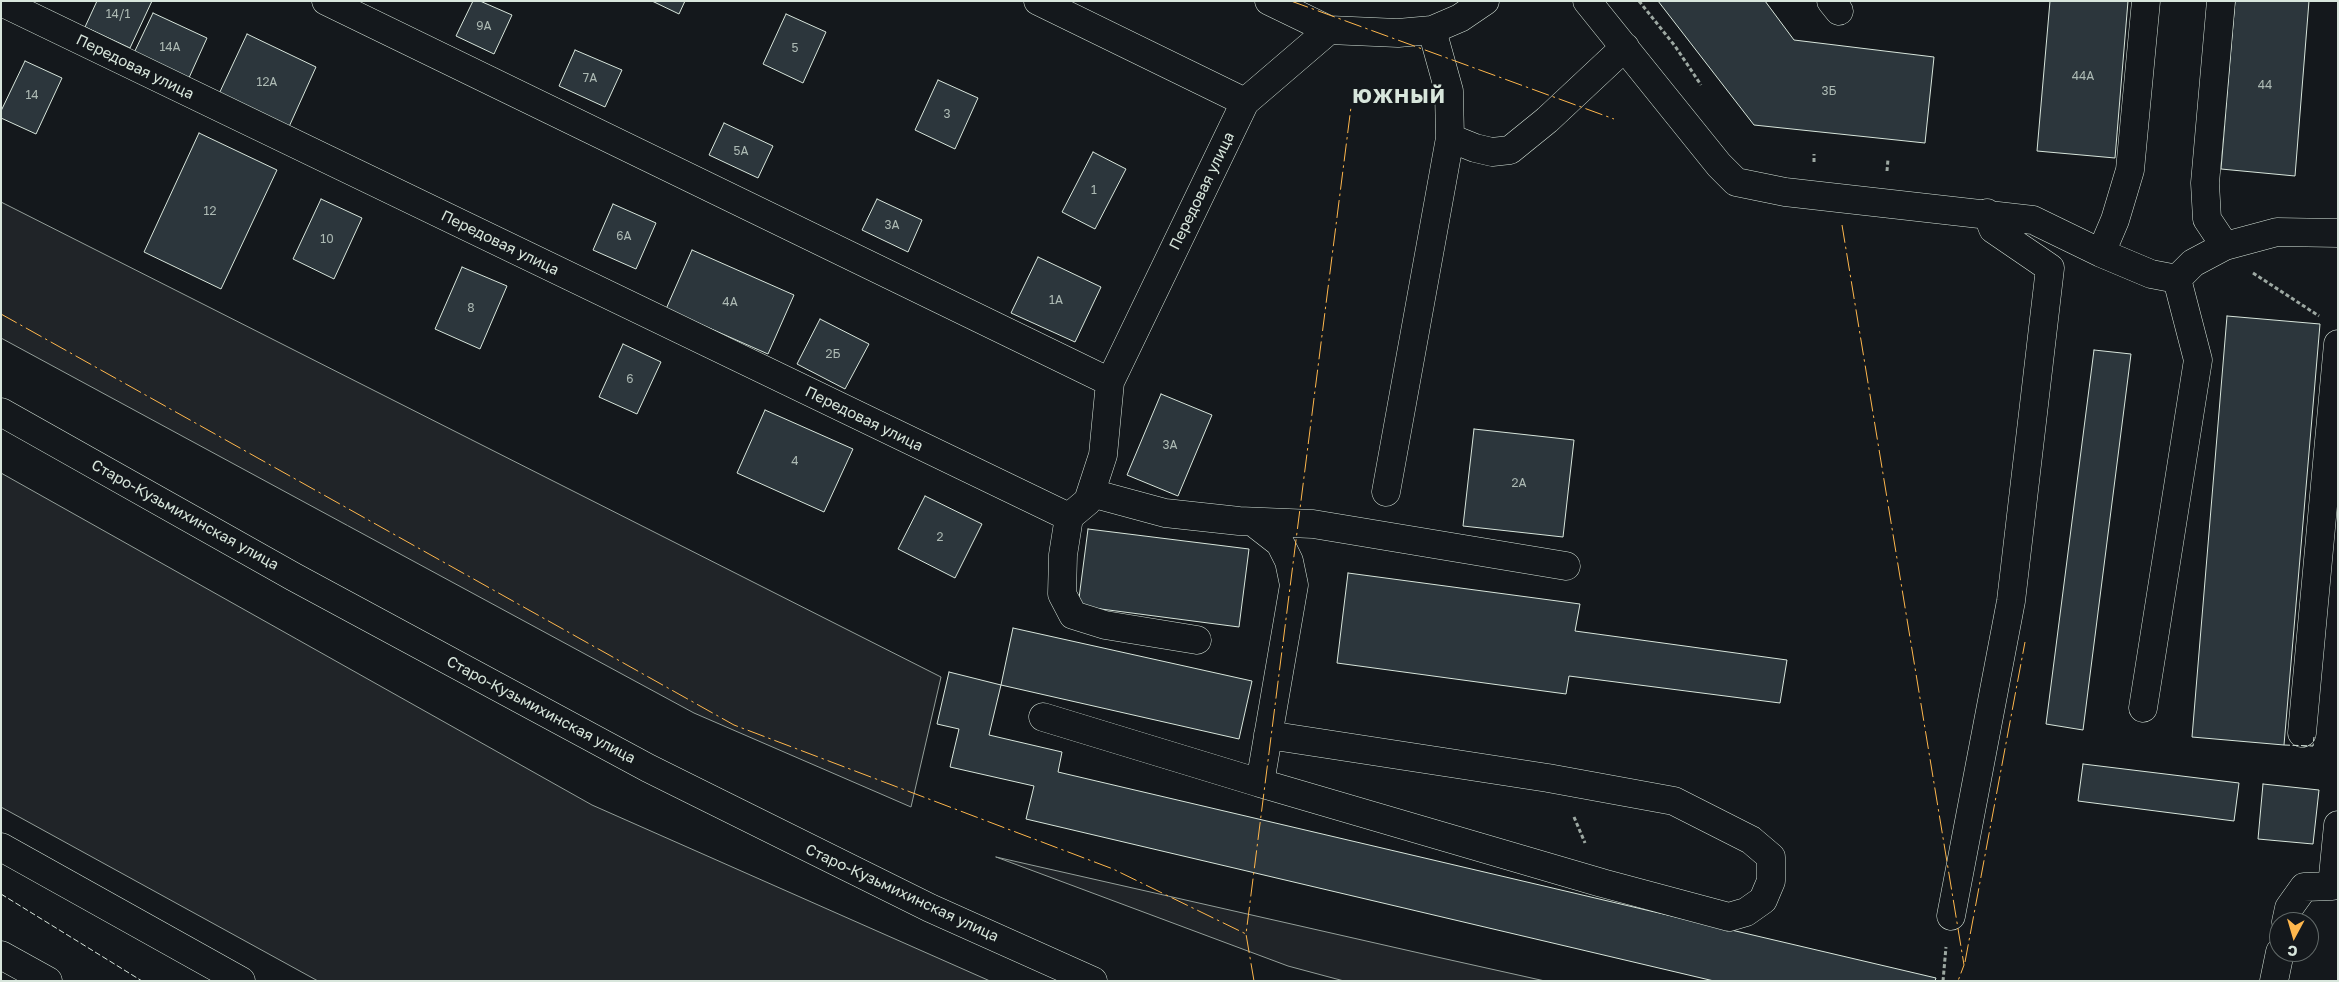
<!DOCTYPE html>
<meta charset="utf-8">
<style>
body{margin:0}
#map{position:relative;width:2339px;height:982px;overflow:hidden;background:#14181c;font-family:"Golos Text",sans-serif}
canvas{display:block}
.frame{position:absolute;inset:0;border:2px solid #d8e6dc;pointer-events:none}
.north{position:absolute;left:2269px;top:912px;width:50px;height:50px;box-sizing:border-box;background:#14181c;border:1px solid #626a69;border-radius:50%;rotate:186deg;font-size:14px;font-weight:700;line-height:20px;text-align:center;color:#d8e6dc}
.north::after{content:'';display:block;margin:auto;width:18px;height:22px;background:#ffb74d;clip-path:polygon(50% 0,100% 100%,50% 72%,0 100%)}
</style>
<div id="map">
<canvas width="2339" height="982"></canvas>
<div class="frame"></div>
<div class="north">С</div>
</div>
<script>
const ctx = document.querySelector('canvas').getContext('2d');
ctx.lineJoin = 'round';
function fillPath(path, color) { ctx.fillStyle = color; ctx.fill(path, 'evenodd'); }
const poly = rows => new Path2D(rows.map(r => 'M' + r).join(''));
function stroke(path, color, width, dash) { ctx.strokeStyle = color; ctx.lineWidth = width; ctx.lineCap = dash ? 'butt' : 'round'; ctx.setLineDash(dash || []); ctx.stroke(path); }
function write(font, color, halo, rows, align = 'center') {
  ctx.font = font + ' "Golos Text",sans-serif'; ctx.lineWidth = 4; ctx.setLineDash([]); ctx.textBaseline = 'middle'; ctx.strokeStyle = halo; ctx.fillStyle = color; for (const [text, x, y, turn = 0] of rows) {
    ctx.save(); ctx.translate(x, y); ctx.rotate((+turn || 0) * Math.PI / 180); ctx.textAlign = isNaN(turn) ? turn : align; if (halo) ctx.strokeText(text, 0, 0); ctx.fillText(text, 0, 0); ctx.restore();
  }
}
const green = poly([
 [1,202,941,677,911,807,694,713,1,338,1,202],
 [1,473,592,805,990,981,318,981,1,807,1,473],
 [996,857,1428,955,1545,981,1344,981,1288,966,996,857]
]);
const building = poly([
 [97,1,152,1,130,48,85,27,97,1],
 [473,1,480,1,512,15,494,54,456,36,473,1],
 [652,1,685,1,679,14,652,1],
 [1658,1,1765,1,1794,40,1934,57,1925,143,1754,125,1658,1],
 [2050,1,2128,1,2115,158,2037,151,2050,1],
 [2235,1,2309,1,2295,176,2221,169,2235,1],
 [153,13,207,38,188,80,133,55,153,13],
 [786,14,826,32,803,83,763,64,786,14],
 [247,34,316,67,288,129,218,96,247,34],
 [575,50,622,70,605,107,559,86,575,50],
 [25,61,62,78,36,134,1,118,1,111,25,61],
 [938,80,978,98,955,149,915,130,938,80],
 [724,123,773,146,758,178,709,155,724,123],
 [199,133,277,170,221,289,144,252,199,133],
 [1093,152,1126,169,1095,229,1062,212,1093,152],
 [321,199,362,218,334,279,293,259,321,199],
 [877,199,922,220,908,252,862,230,877,199],
 [613,204,656,223,636,269,593,250,613,204],
 [692,250,794,295,768,354,666,309,692,250],
 [1038,257,1101,287,1075,342,1011,313,1038,257],
 [462,267,507,286,480,349,435,329,462,267],
 [2227,316,2320,324,2284,745,2192,737,2227,316],
 [820,319,869,344,845,389,797,364,820,319],
 [623,344,661,362,637,414,599,397,623,344],
 [2094,350,2131,354,2083,730,2046,724,2094,350],
 [1161,394,1212,415,1178,496,1127,475,1161,394],
 [765,410,853,449,824,512,737,473,765,410],
 [1474,429,1574,440,1563,537,1463,526,1474,429],
 [925,496,982,524,955,578,898,549,925,496],
 [1088,529,1249,549,1239,627,1078,606,1088,529],
 [1348,573,1580,604,1575,631,1787,660,1780,703,1569,676,1566,694,1337,663,1348,573],
 [1013,628,1252,681,1239,739,1001,685,1013,628],
 [949,672,1001,685,989,735,1062,752,1058,772,1936,978,1935,981,1714,981,1026,819,1034,786,950,767,959,729,937,724,949,672],
 [2083,764,2239,783,2234,821,2078,801,2083,764],
 [2263,784,2319,790,2313,844,2258,839,2263,784]
]);
const path = poly([
 [1639,1,1675,46,1701,85],
 [1814,162,1814,154],
 [1887,171,1888,159],
 [2253,273,2319,316],
 [1574,817,1585,843],
 [1943,981,1946,947]
]);
const minor = poly([
 [326,1,1110,382],
 [1038,1,1245,102],
 [1269,1,1329,30],
 [1587,1,1719,165,1736,182,1785,192,2033,220,2101,253,2151,274,2177,279,2193,263,2225,246,2277,232,2338,233],
 [1831,1,1839,11],
 [2221,1,2205,183,2207,219,2225,246],
 [1,2,1069,517,1088,501,1103,455,1110,382,1245,102,1329,30,1398,33,1432,30,1460,18,1485,1],
 [1450,138,1475,148,1492,152,1510,150,1547,120,1625,47],
 [2101,253,2115,220,2130,170,2146,1],
 [1386,492,1450,138,1449,91,1432,30],
 [1091,493,1165,513,1239,521,1313,524,1566,566],
 [1069,517,1063,555,1062,594,1073,615,1105,625,1197,640],
 [2143,708,2198,360,2177,279],
 [1043,717,1260,783,1294,585,1289,561,1280,543,1253,522],
 [2302,733,2338,344],
 [1260,783,1602,883,1729,917,1746,912,1763,900,1771,881,1771,857,1751,840,1674,801,1548,778,1268,735],
 [1,847,241,981],
 [1951,916,2011,601,2050,268,1993,229,1987,213],
 [2286,922,2289,908,2304,887,2332,886,2338,825],
 [1,955,48,981],
 [2274,981,2280,952]
]);
const major = poly([
 [1,412,294,577,648,768,930,908,1093,981]
]);
const fence = poly([
 [2284,745,2313,746,2314,737],
 [1,894,142,981]
]);
const power = poly([
 [1291,1,1614,119],
 [1842,225,1964,965,1958,981],
 [1,314,734,725,1113,869,1246,934],
 [1965,962,2025,642],
 [1254,981,1246,934,1351,107]
]);
const numberNames = [
 ["14/1",118,14],
 ["9А",484,26],
 ["14А",170,47],
 ["5",795,48],
 ["44А",2083,76],
 ["7А",590,78],
 ["12А",267,82],
 ["44",2265,85],
 ["3Б",1829,91],
 ["14",32,95],
 ["3",947,114],
 ["5А",741,151],
 ["1",1094,190],
 ["12",210,211],
 ["3А",892,225],
 ["6А",624,236],
 ["10",327,239],
 ["1А",1056,300],
 ["4А",730,302],
 ["8",471,308],
 ["2Б",833,354],
 ["6",630,379],
 ["3А",1170,445],
 ["4",795,461],
 ["2А",1519,483],
 ["2",940,537]
];
const streetNames = [
 ["Передовая улица",135,67,26],
 ["Передовая улица",1202,191,-64],
 ["Передовая улица",500,243,26],
 ["Передовая улица",864,419,26],
 ["Старо-Кузьмихинская улица",185,515,29],
 ["Старо-Кузьмихинская улица",541,710,28],
 ["Старо-Кузьмихинская улица",902,893,25]
];
const districtNames = [
 ["ЮЖНЫЙ",1399,97]
];
fillPath(green, '#202428');
stroke(green, '#939e99', 1);
fillPath(building, '#2c363c');
stroke(building, '#d8e6dc', 1);
stroke(minor, '#d8e6dc', 29);
stroke(major, '#d8e6dc', 29);
stroke(path, '#9da8a2', 3, [4, 2.5]);
stroke(minor, '#14181c', 28);
stroke(major, '#14181c', 28);
stroke(fence, '#d8e6dc', 1, [6, 2.5]);
stroke(power, '#ffb74d', 1, [18, 4, 2.5, 4]);
write('12px', '#adbab4', null, numberNames);
write('15px', '#d8e6dc', '#14181c', streetNames);
ctx.letterSpacing = '1px';
write('bold 20px', '#d8e6dc', '#14181c', districtNames);
ctx.letterSpacing = '0px';
</script>
